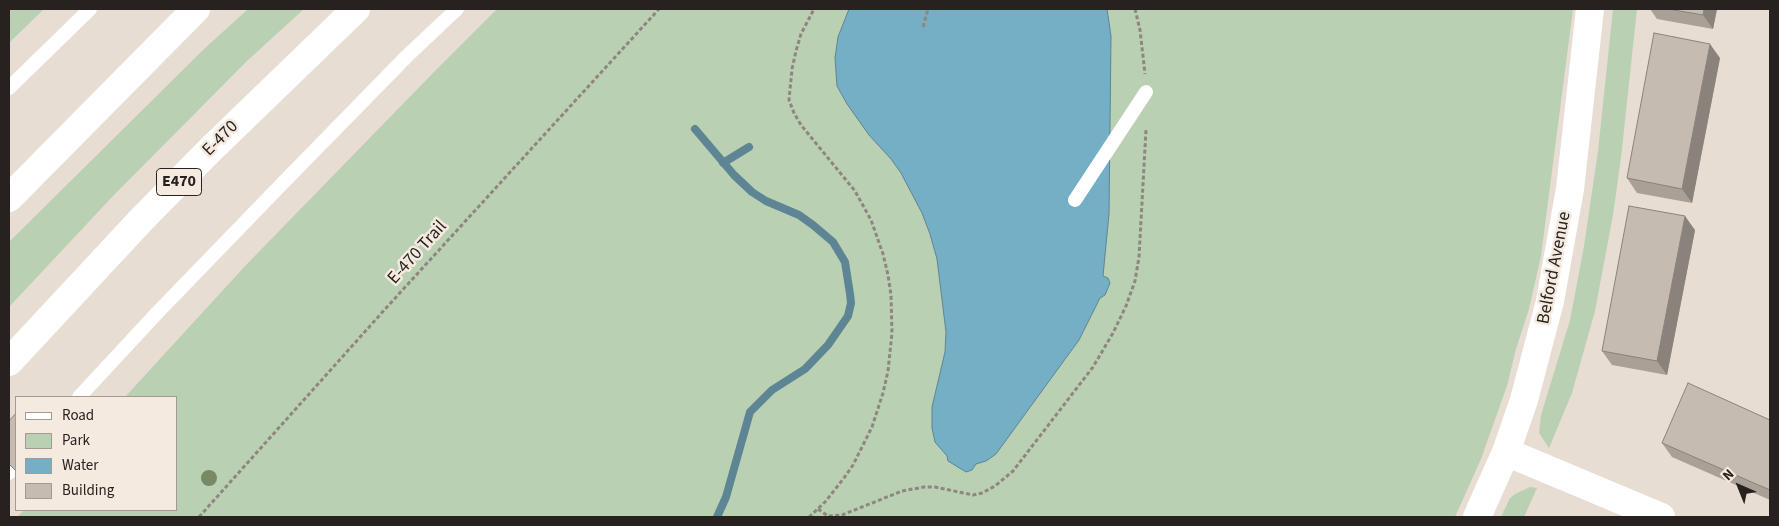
<!DOCTYPE html>
<style>
body{margin:0}
#map{position:relative;width:1779px;height:526px;overflow:hidden;background:#e8ddd3;font-family:"Source Sans 3",sans-serif}
canvas{display:block}
.frame{position:absolute;inset:0;border:10px solid #27221f;pointer-events:none}
.legend{position:absolute;left:15px;top:396px;width:162px;height:115px;box-sizing:border-box;background:#f5eae0;border:1px solid #a39a93;margin:0;padding:6px 9px;list-style:none;font-size:15px;color:#27221f}
.legend li{display:flex;align-items:center;gap:10px;height:25px}
.legend b{width:25px;border:1px solid #a39a93}
.north{position:absolute;left:1714px;top:461px;width:50px;height:50px;-webkit-text-stroke:4px #f5eae0;paint-order:stroke;rotate:316deg;font-size:14px;font-weight:700;line-height:20px;text-align:center;color:#27221f}
.north::after{content:'';display:block;margin:auto;width:18px;height:22px;background:#27221f;clip-path:polygon(50% 0,100% 100%,50% 72%,0 100%)}
</style>
<div id="map">
<canvas width="1779" height="526"></canvas>
<div class="frame"></div>
<ul class="legend">
<li><b style="height:6px;background:#fff"></b>Road</li>
<li><b style="height:14px;background:#bad0b3"></b>Park</li>
<li><b style="height:14px;background:#75afc5"></b>Water</li>
<li><b style="height:14px;background:#c5bbb0"></b>Building</li>
</ul>
<div class="north">N</div>
</div>
<script>
const ctx = document.querySelector('canvas').getContext('2d');
ctx.lineJoin = 'round';
function fillPath(path, color) { ctx.fillStyle = color; ctx.fill(path, 'evenodd'); }
const poly = rows => new Path2D(rows.map(r => 'M' + r).join(''));
function stroke(path, color, width, dash) { ctx.strokeStyle = color; ctx.lineWidth = width; ctx.lineCap = dash ? 'butt' : 'round'; ctx.setLineDash(dash || []); ctx.stroke(path); }
function write(font, color, halo, rows, align = 'center') {
  ctx.font = font + ' "Source Sans 3",sans-serif'; ctx.lineWidth = 5; ctx.setLineDash([]); ctx.textBaseline = 'middle'; ctx.strokeStyle = halo; ctx.fillStyle = color; for (const [text, x, y, turn = 0] of rows) {
    ctx.save(); ctx.translate(x, y); ctx.rotate((+turn || 0) * Math.PI / 180); ctx.textAlign = isNaN(turn) ? turn : align; if (halo) ctx.strokeText(text, 0, 0); ctx.fillText(text, 0, 0); ctx.restore();
  }
}
const green = poly([
 [9,9,44,9,9,43],
 [248,9,304,9,247,61,114,195,9,307,9,242,204,49],
 [497,9,1573,9,1541,256,1529,309,1516,349,1507,386,1481,459,1455,517,17,517,24,510,176,510,176,397,125,397,246,265,431,75],
 [1613,9,1637,9,1621,158,1613,215,1595,311,1572,393,1549,448,1539,433,1541,415,1570,320,1584,246,1598,151],
 [1530,487,1537,488,1524,517,1501,517,1510,498,1515,494]
]);
const water = poly([
 [849,9,1107,9,1111,36,1109,214,1103,276,1108,278,1110,283,1105,295,1100,298,1079,340,996,454,986,461,976,464,972,470,966,472,948,461,947,456,935,442,932,428,932,407,945,352,946,332,937,259,930,234,922,213,901,173,891,159,869,135,847,104,837,86,835,58,838,37,849,9]
]);
const stream = poly([
 [695,129,734,175,752,192,766,201,799,215,813,225,833,242,845,262,850,294,851,303,848,316,828,345,805,369,772,390,750,412,726,497,717,517],
 [723,163,749,147]
]);
const path = poly([
 [1135,9,1140,30,1145,74],
 [923,27,928,9],
 [818,509,828,516,842,515,902,491,924,487,935,487,973,495,982,493,995,486,1013,471,1093,367,1113,333,1126,306,1135,281,1139,257,1146,130],
 [199,517,387,307,659,9],
 [809,517,825,502,844,478,853,465,872,427,883,393,888,371,892,333,891,295,888,275,883,254,871,220,855,191,801,125,794,113,789,100,792,69,796,51,801,34,814,9]
]);
const lane = poly([
 [9,88,90,9],
 [1075,200,1146,92],
 [79,397,157,313,275,191,407,56,457,9],
 [9,473,16,465]
]);
const street = poly([
 [1506,452,1661,517]
]);
const secondary = poly([
 [1477,517,1506,452,1524,400,1550,301,1570,189,1590,9]
]);
const highway = poly([
 [9,198,196,9],
 [9,362,142,219,210,150,356,9]
]);
const trees = [
 [209,478]
];
const wall = poly([
 [1650,9,1717,9,1713,29,1657,19],
 [1720,58,1692,203,1637,193,1627,178],
 [1695,230,1667,375,1612,365,1602,351],
 [1770,420,1770,500,1672,457,1662,443]
]);
const shadedWall = poly([
 [1704,9,1717,9,1713,29,1703,15],
 [1710,44,1720,58,1692,203,1682,189],
 [1685,216,1695,230,1667,375,1657,361]
]);
const building = poly([
 [1668,9,1704,9,1703,15,1668,9],
 [1654,33,1710,44,1682,189,1627,178,1654,33],
 [1629,206,1685,216,1657,361,1602,351,1629,206],
 [1688,383,1770,420,1770,490,1662,443,1688,383],
 [16,413,16,471,9,464,9,421,16,413]
]);
const shields = [
 [179,182,45]
];
const shieldNames = [
 ["E470",179,182]
];
const streetNames = [
 ["E-470",221,139,-45],
 ["E-470 Trail",418,253,-48],
 ["Belford Avenue",1555,268,-79]
];
fillPath(green, '#bad0b3');
fillPath(water, '#75afc5');
stroke(water, '#5e8593', 1);
stroke(stream, '#5e8593', 8);
stroke(path, '#8e867f', 3, [4, 2.5]);
stroke(lane, '#fff', 14);
stroke(street, '#fff', 28);
stroke(secondary, '#fff', 28);
stroke(highway, '#fff', 28);
ctx.fillStyle = '#788a65';
for (const [x, y] of trees) { ctx.beginPath(); ctx.arc(x, y, 8, 0, 2 * Math.PI); ctx.fill(); }
fillPath(wall, '#a9a197');
fillPath(shadedWall, '#8a837b');
fillPath(building, '#c5bbb0');
stroke(building, '#8a837b', 1);
for (const [x, y, w] of shields) { const box = new Path2D(); box.roundRect(x - w / 2, y - 13.5, w, 27, 4); ctx.fillStyle = '#f5eae0'; ctx.fill(box); stroke(box, '#27221f', 1); }
write('bold 16px', '#27221f', null, shieldNames);
write('18px', '#27221f', '#f5eae0', streetNames);
</script>
